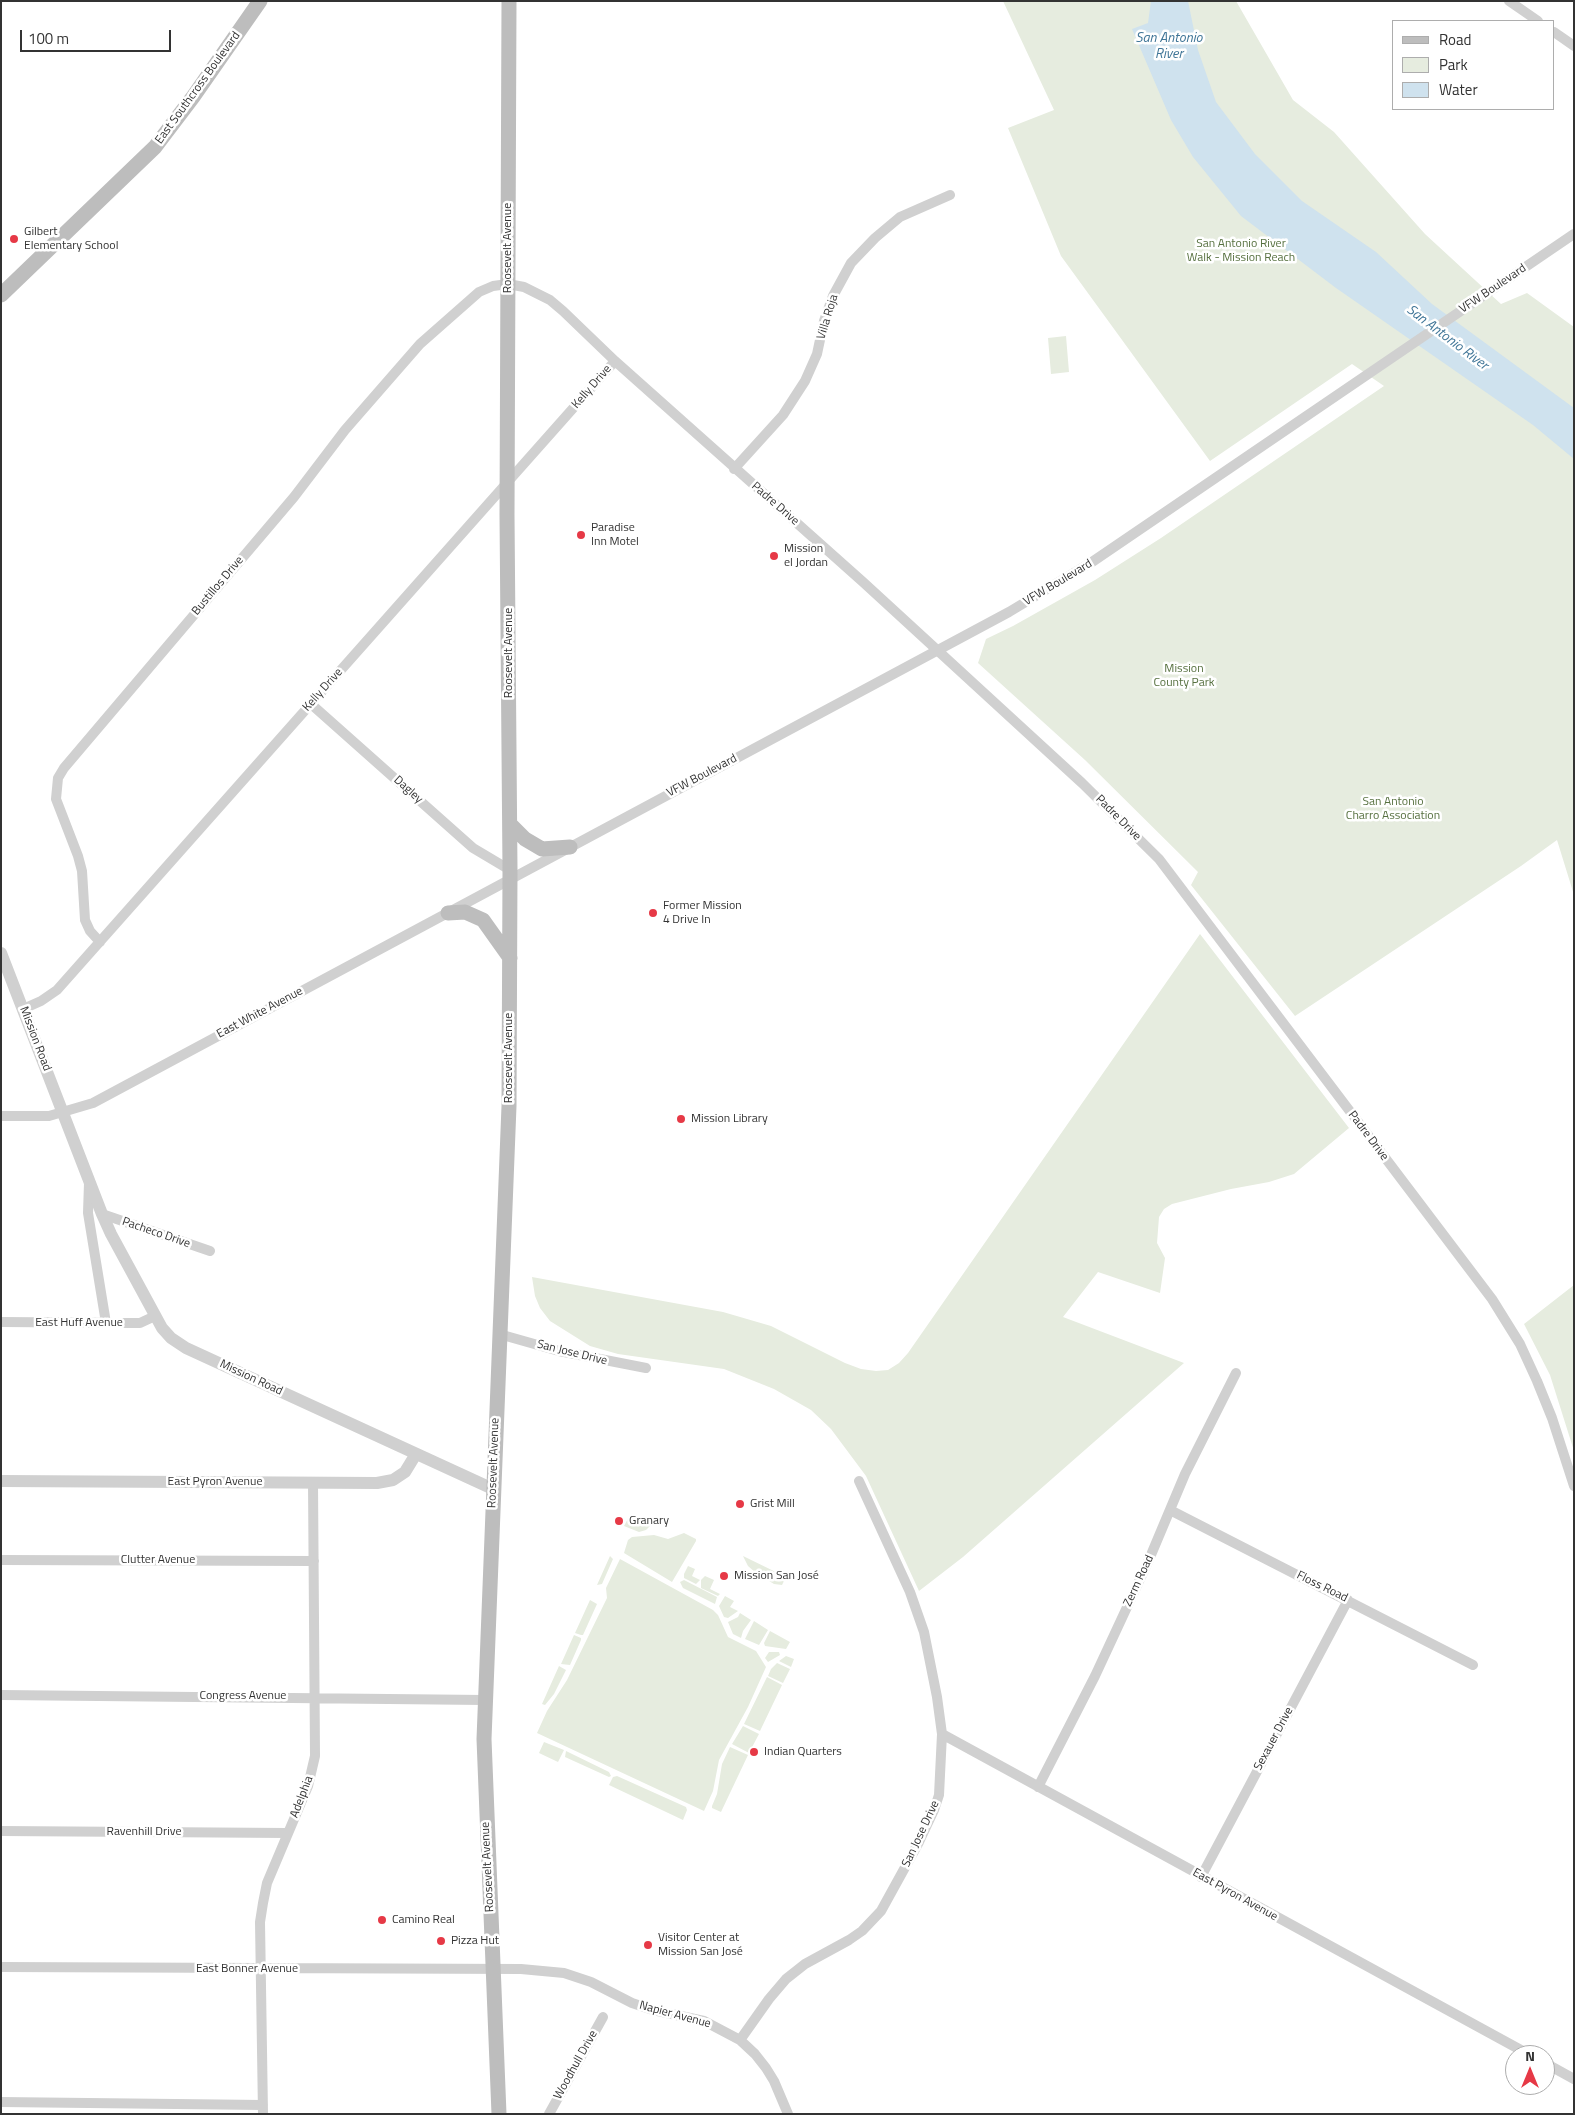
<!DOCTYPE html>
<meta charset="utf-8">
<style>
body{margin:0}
#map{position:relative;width:1575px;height:2115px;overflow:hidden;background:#fff;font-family:"Titillium Web",sans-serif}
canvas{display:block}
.frame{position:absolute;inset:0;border:2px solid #333;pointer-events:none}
.legend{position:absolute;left:1392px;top:20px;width:162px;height:90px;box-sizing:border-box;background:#fff;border:1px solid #adadad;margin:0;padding:6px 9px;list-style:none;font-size:15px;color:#333}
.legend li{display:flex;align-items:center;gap:10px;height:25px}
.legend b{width:25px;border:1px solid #adadad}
.north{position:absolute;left:1505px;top:2045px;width:50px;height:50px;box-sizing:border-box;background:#fff;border:1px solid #adadad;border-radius:50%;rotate:0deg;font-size:14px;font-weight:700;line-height:20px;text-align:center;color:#333}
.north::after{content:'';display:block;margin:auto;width:18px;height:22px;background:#e63946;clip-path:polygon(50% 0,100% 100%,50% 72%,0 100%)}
.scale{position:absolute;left:20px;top:30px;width:151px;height:22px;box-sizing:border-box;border:2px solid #333;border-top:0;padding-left:6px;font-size:15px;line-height:18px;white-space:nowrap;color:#333;-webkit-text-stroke:4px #fff;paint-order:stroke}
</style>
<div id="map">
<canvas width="1575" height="2115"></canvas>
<div class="frame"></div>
<ul class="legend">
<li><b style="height:6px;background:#bdbdbd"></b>Road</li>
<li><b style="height:14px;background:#e6ecdf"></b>Park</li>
<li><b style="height:14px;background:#cfe2ee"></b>Water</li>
</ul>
<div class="north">N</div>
<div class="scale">100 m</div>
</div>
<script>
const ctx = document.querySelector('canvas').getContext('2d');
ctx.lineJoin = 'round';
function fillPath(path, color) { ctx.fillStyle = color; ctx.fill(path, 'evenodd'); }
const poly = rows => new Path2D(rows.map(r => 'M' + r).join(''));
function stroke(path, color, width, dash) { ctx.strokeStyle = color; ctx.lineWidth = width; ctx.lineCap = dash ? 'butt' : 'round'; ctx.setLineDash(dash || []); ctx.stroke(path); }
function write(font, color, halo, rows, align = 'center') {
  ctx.font = font + ' "Titillium Web",sans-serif'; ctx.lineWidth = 5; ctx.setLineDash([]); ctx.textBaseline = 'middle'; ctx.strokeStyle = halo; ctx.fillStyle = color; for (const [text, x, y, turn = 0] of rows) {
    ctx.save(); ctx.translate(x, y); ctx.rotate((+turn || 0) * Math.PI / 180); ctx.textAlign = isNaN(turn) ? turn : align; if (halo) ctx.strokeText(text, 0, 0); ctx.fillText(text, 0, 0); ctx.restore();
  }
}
const green = poly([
 [1003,1,1236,1,1293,100,1334,132,1425,234,1501,304,1527,293,1574,327,1574,895,1557,840,1521,866,1295,1016,1191,885,1198,872,1085,760,978,663,986,639,1013,626,1095,580,1161,538,1384,386,1352,364,1210,461,1061,256,1008,128,1054,110],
 [1066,336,1069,372,1051,374,1048,338],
 [1200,934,1349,1128,1294,1174,1269,1182,1231,1189,1172,1204,1164,1209,1159,1217,1157,1243,1165,1258,1160,1293,1098,1272,1063,1317,1184,1363,963,1557,919,1591,866,1476,831,1429,811,1410,774,1389,724,1369,618,1354,590,1346,550,1321,540,1308,535,1296,532,1277,723,1312,771,1326,845,1363,861,1369,876,1371,888,1370,899,1363,908,1353],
 [1574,1285,1574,1451,1550,1375,1524,1324],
 [630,1515,650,1524,650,1526,646,1530,639,1532,624,1526],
 [684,1533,696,1539,696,1541,672,1582,624,1553,628,1540,632,1537,654,1535,668,1539],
 [610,1556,613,1559,602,1584,597,1585],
 [743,1556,786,1577,782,1585,774,1584,756,1573,748,1566],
 [620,1559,713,1610,718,1615,728,1637,756,1651,766,1667,748,1707,719,1760,713,1791,704,1811,537,1733,547,1711,567,1680,607,1598,606,1588],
 [688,1566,695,1569,692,1576,700,1580,696,1584,684,1578,684,1574],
 [705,1576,714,1580,710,1589,720,1594,718,1596,701,1588,701,1580],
 [684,1580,717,1597,715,1604,683,1588,680,1582],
 [725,1596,734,1601,730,1607,738,1611,728,1618,724,1617,719,1606],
 [590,1600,597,1604,583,1635,581,1635,575,1633],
 [740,1613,751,1620,743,1631,741,1638,733,1634,728,1622,738,1617],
 [754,1621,768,1630,759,1645,745,1639],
 [770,1631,790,1642,786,1649,765,1646,764,1643],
 [574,1635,581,1638,581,1640,570,1665,561,1664],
 [769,1652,779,1652,780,1655,768,1662,765,1658],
 [786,1656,794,1659,791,1667,779,1661],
 [777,1663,790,1669,783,1683,768,1676,771,1669],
 [559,1666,566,1670,554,1694,545,1705,542,1704],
 [767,1677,782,1685,760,1731,744,1724],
 [743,1726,759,1734,749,1753,732,1744],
 [544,1742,564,1750,558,1762,539,1753],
 [730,1747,748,1755,721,1812,712,1808,712,1806,717,1794,722,1764],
 [566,1751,609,1772,611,1776,609,1777,565,1757],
 [617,1776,686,1807,687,1810,683,1820,609,1785,613,1777]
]);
const water = poly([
 [1151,1,1188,1,1198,50,1216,102,1255,154,1302,201,1376,252,1432,304,1574,408,1574,459,1533,425,1336,288,1241,216,1193,157,1171,120,1132,29,1148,23]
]);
const minor = poly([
 [1509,1,1538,21],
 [1554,32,1574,46],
 [734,469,783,415,805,381,817,354,824,321,833,296,851,263,875,238,900,217,950,195],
 [311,704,473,848,510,870],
 [100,942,90,931,85,920,82,871,78,856,56,799,58,778,64,768,294,497,345,430,420,344,479,292,493,286,508,284,524,287,550,300,563,311,615,361,863,582,1082,783,1159,859,1492,1299,1520,1344,1537,1381,1552,1418,1574,1486],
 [23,1009,41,1001,57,990,615,361],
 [1,1116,49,1116,93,1103,1009,612,1092,562,1574,234],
 [89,1183,88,1213,106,1323],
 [102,1214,210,1251],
 [1,1322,140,1323,155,1316],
 [499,1334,559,1351,646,1368],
 [1170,1510,1473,1665],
 [1,1560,314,1561],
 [1,1695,485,1700],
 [942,1734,1530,2055],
 [1038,1787,1095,1676,1148,1562,1185,1474,1236,1373],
 [1,1831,287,1833],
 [1201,1877,1348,1600],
 [1,1967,521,1969,564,1973,591,1982,632,2003,653,2010,704,2021,740,2040,755,2054,766,2068,774,2081,788,2114],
 [740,2040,769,1999,786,1979,805,1964,849,1940,862,1931,881,1911,919,1842,934,1810,939,1795,942,1734,937,1697,924,1632,910,1592,859,1481],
 [1545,2063,1574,2079],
 [1,2102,263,2105],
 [263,2114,260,1922,263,1903,267,1883,308,1786,315,1756,313,1483],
 [549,2114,603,2017]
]);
const tertiary = poly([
 [1,953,102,1214,111,1234,162,1328,171,1338,186,1348,493,1489],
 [1,1481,377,1483,393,1480,405,1472,416,1454]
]);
const secondary = poly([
 [1,295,155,147,193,97,260,1],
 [510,824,525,839,542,849,570,847],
 [448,913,465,912,483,920,510,958],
 [499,2114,484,1739,509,1106,510,870,507,514,509,1]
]);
const markers = [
 [14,239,5,"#e63946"],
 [581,535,5,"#e63946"],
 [774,556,5,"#e63946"],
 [653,913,5,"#e63946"],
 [681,1119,5,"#e63946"],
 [740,1504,5,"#e63946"],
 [619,1521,5,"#e63946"],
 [724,1576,5,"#e63946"],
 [754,1752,5,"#e63946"],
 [382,1920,5,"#e63946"],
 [441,1941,5,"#e63946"],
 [648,1945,5,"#e63946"]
];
const streetNames = [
 ["East Southcross Boulevard",198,88,-54],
 ["Roosevelt Avenue",508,248,-90],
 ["VFW Boulevard",1493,289,-34],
 ["Villa Roja",828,317,-73],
 ["Kelly Drive",592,387,-49],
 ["Padre Drive",775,504,41],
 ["VFW Boulevard",1058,583,-31],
 ["Bustillos Drive",218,586,-50],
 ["Roosevelt Avenue",509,653,-90],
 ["Kelly Drive",323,690,-48],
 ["VFW Boulevard",702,776,-28],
 ["Dagley",408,790,42],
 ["Padre Drive",1118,818,45],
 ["East White Avenue",260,1013,-28],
 ["Mission Road",35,1039,69],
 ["Roosevelt Avenue",509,1058,-90],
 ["Padre Drive",1368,1136,53],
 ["Pacheco Drive",156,1233,19],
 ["East Huff Avenue",79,1323],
 ["San Jose Drive",572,1353,14],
 ["Mission Road",251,1378,25],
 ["Roosevelt Avenue",494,1463,-88],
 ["East Pyron Avenue",215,1482],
 ["Clutter Avenue",158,1560],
 ["Zerm Road",1139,1581,-65],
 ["Floss Road",1322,1587,26],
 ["Congress Avenue",243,1696],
 ["Sexauer Drive",1274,1739,-62],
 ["Adelphia",302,1797,-69],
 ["Ravenhill Drive",144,1832],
 ["San Jose Drive",921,1834,-65],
 ["Roosevelt Avenue",488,1867,-93],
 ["East Pyron Avenue",1235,1895,29],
 ["East Bonner Avenue",247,1969],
 ["Napier Avenue",675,2015,15],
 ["Woodhull Drive",576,2065,-61]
];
const poiNames = [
 ["Gilbert",24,232],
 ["Elementary School",24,246],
 ["Paradise",591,528],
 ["Inn Motel",591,542],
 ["Mission",784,549],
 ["el Jordan",784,563],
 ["Former Mission",663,906],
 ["4 Drive In",663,920],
 ["Mission Library",691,1119],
 ["Grist Mill",750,1504],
 ["Granary",629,1521],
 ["Mission San José",734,1576],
 ["Indian Quarters",764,1752],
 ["Camino Real",392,1920],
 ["Visitor Center at",658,1938],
 ["Mission San José",658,1952],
 ["Pizza Hut",451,1941]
];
const parkNames = [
 ["San Antonio River",1241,244],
 ["Walk - Mission Reach",1241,258],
 ["Mission",1184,669],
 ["County Park",1184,683],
 ["San Antonio",1393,802],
 ["Charro Association",1393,816]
];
const waterNames = [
 ["San Antonio",1169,39],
 ["River",1169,55],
 ["San Antonio River",1447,338,37]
];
fillPath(green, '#e6ecdf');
fillPath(water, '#cfe2ee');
stroke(minor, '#d0d0d0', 10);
stroke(tertiary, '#d0d0d0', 12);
stroke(secondary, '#bdbdbd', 15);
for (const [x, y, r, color] of markers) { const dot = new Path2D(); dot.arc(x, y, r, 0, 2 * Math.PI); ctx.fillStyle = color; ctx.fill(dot); stroke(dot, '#fff', 2); }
write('12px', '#333', '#fff', streetNames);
write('12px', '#333', '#fff', poiNames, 'left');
write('12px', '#56703f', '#fff', parkNames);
write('italic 14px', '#3f7597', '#fff', waterNames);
</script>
